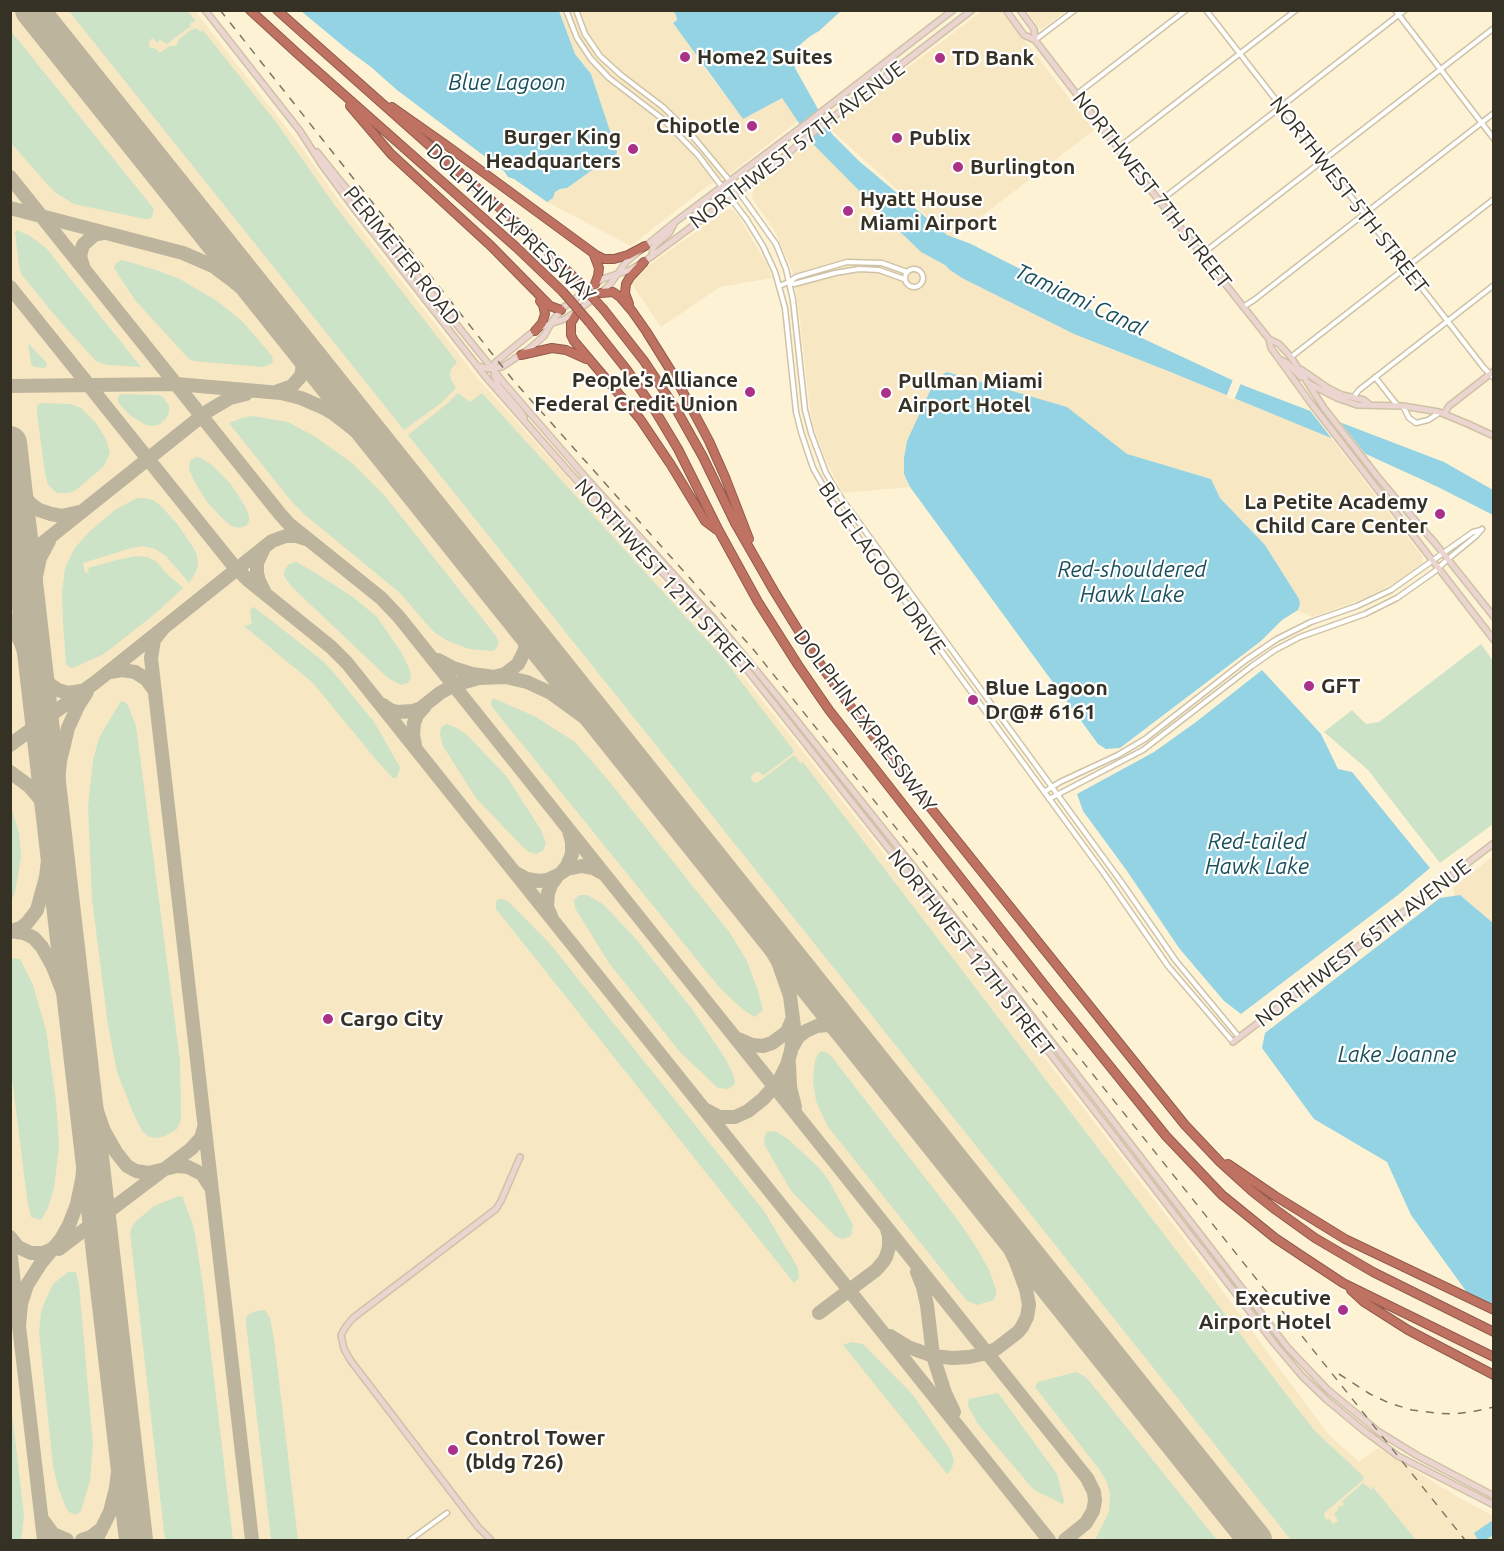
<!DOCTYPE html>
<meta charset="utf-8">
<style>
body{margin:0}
#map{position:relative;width:1504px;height:1551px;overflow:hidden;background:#fef2d5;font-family:Ubuntu,sans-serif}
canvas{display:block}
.frame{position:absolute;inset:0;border:12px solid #353125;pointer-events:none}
</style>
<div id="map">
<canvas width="1504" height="1551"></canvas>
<div class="frame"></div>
</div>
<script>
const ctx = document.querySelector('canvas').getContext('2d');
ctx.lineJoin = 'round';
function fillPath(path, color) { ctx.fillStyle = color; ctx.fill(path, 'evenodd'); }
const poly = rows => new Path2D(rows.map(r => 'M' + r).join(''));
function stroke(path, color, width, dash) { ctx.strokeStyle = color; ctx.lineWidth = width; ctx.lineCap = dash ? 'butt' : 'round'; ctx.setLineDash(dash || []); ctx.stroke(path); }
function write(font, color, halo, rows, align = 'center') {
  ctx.font = font + ' Ubuntu,sans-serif'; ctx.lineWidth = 4.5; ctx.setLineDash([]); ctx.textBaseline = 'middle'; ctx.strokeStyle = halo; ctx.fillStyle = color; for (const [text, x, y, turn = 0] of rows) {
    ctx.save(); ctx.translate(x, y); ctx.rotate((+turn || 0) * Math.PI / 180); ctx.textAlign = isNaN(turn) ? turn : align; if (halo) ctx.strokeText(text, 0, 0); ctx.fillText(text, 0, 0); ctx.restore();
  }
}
const built = poly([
 [1001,10,1094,130,952,239,829,128,982,11],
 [11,11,195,11,299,144,339,201,479,380,703,626,979,973,1182,1236,1328,1434,1359,1462,1378,1448,1461,1499,1493,1516,1493,1540,11,1540],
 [559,11,673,11,676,15,677,21,673,23,703,63,705,69,743,118,782,98,798,121,731,173,706,187,631,246,547,202,553,198,555,192,560,189,567,188,595,168,607,165,591,74,575,54],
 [1027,11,1066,11,1046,26,1040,29],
 [811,141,891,223,921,252,945,265,950,270,1074,334,1173,373,1331,438,1422,556,1423,562,1398,581,1368,597,1312,617,1298,610,1300,604,1265,545,1220,498,1211,479,1127,455,1067,407,930,391,906,445,904,474,910,487,843,493,826,461,813,425,809,402,799,313,792,270,774,230,752,198,752,194,755,187],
 [728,209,733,210,739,217,766,263,772,278,720,287,661,327,631,283,638,273],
 [1493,856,1493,923,1460,895,1455,896,1453,888]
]);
const green = poly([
 [69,11,188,11,195,20,194,23,192,22,190,24,191,26,167,44,160,40,157,43,153,38,150,40,149,47,157,49,159,53,170,46,175,46,178,44,178,40,192,29,193,30,195,28,202,32,202,29,276,122,336,207,457,362,451,369,450,374,451,380,456,388,441,403,404,430],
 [10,30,154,209,152,217,149,219,145,219,74,204,56,193,48,185,11,143],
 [17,230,30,236,46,248,141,367,107,365,96,361,57,318,21,274,19,266,15,232],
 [122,260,156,270,180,279,217,301,243,322,272,356,273,361,271,364,263,367,194,361,189,359,135,300,114,268,116,263],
 [28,343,46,362,47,366,44,368,34,367,31,364],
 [458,393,470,402,482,393,723,658,794,751,792,754,764,775,762,775,760,772,754,773,751,777,752,781,757,783,794,755,801,764,802,761,1286,1394,1315,1431,1362,1475,1364,1477,1362,1481,1325,1512,1324,1516,1327,1520,1329,1519,1333,1524,1338,1521,1334,1514,1338,1510,1337,1509,1339,1505,1341,1507,1344,1504,1342,1502,1339,1504,1363,1483,1372,1490,1372,1486,1416,1540,1291,1540,408,435,448,403],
 [122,394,158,395,163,397,169,406,169,413,166,419,160,424,153,426,146,425,131,416,120,405,118,401,118,397],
 [43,403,70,404,81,408,96,423,106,439,110,453,104,466,76,490,69,493,57,493,48,485,45,473,37,413,37,405],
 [252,416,288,422,314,436,352,463,384,495,496,636,499,642,496,649,492,651,469,649,448,641,437,634,430,628,400,593,304,514,292,502,229,423,245,417],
 [196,457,201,458,211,464,230,483,245,506,249,516,249,521,246,526,239,528,232,526,226,522,207,502,197,486,189,470,190,461],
 [137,498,144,498,153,500,161,506,178,525,193,547,197,555,198,565,196,572,189,583,166,556,155,549,142,546,128,549,83,563,85,573,89,572,88,568,117,560,136,556,148,557,157,562,164,571,183,588,156,613,104,654,73,668,69,667,66,664,63,622,62,592,65,568,74,549,89,532,115,510],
 [296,562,311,570,353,597,377,617,401,652,409,668,411,678,408,683,401,685,388,678,292,587,284,576,284,571,289,564],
 [254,607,323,661,335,674,374,722,397,762,400,767,399,772,396,778,393,778,377,761,313,683,244,626,252,624,250,611,252,608],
 [1481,644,1493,661,1493,824,1440,863,1368,770,1324,732,1352,710,1366,724,1379,722],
 [493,698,536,717,575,742,608,780,730,933,747,961,758,991,763,1010,754,1017,740,1007,719,987,492,707,491,702],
 [121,701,125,702,128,705,136,726,180,1060,181,1120,177,1129,165,1136,157,1138,149,1137,142,1131,134,1115,117,1072,108,1025,92,899,88,807,93,760,99,738],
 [447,724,457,728,467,735,507,777,541,830,546,843,543,851,536,854,529,852,522,846,476,798,443,746,440,735,441,727],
 [11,807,19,833,21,857,15,892,11,903],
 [579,895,587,895,603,904,636,939,692,1009,725,1058,734,1076,735,1084,728,1089,718,1088,680,1052,609,963,575,908,574,900],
 [499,899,503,899,509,902,550,944,764,1211,798,1268,799,1278,794,1283,496,909,496,901],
 [10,958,20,959,33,985,46,1030,56,1101,59,1146,54,1188,48,1208,41,1220,31,1217,27,1199,11,1071],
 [821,1051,826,1052,832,1057,960,1223,978,1250,989,1270,996,1289,996,1294,994,1300,977,1305,966,1300,829,1128,824,1119,816,1101,813,1081,815,1061,818,1054],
 [775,1131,788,1139,818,1167,828,1179,853,1225,851,1236,843,1239,836,1237,792,1192,765,1146,764,1138,767,1132],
 [179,1196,183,1197,184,1201,192,1222,195,1234,203,1286,233,1540,165,1540,130,1232,134,1223,154,1206],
 [68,1272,76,1272,79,1285,93,1444,90,1481,81,1511,76,1515,69,1512,66,1508,58,1487,53,1466,39,1332,41,1311,47,1297,53,1284],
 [265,1310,270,1318,274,1339,298,1540,271,1540,246,1323,246,1318,249,1314,256,1311],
 [851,1342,863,1344,912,1394,926,1414,951,1451,954,1461,951,1470,947,1474,843,1345],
 [1076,1372,1086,1377,1217,1540,1095,1540,1109,1512,1110,1493,1106,1480,1099,1469,1035,1387,1038,1382],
 [998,1393,1057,1474,1064,1501,1063,1504,1034,1490,986,1434,978,1424,969,1408,968,1404,969,1399],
 [10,1396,24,1516,21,1540,11,1540]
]);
const water = poly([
 [301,11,559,11,575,54,591,74,617,152,614,160,607,165,595,168,567,188,560,189,555,192,553,198,547,202,514,179,508,177,504,171,397,90,371,67,348,50],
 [673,11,841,11,819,31,809,37,794,50,792,54,793,60,795,68,832,134,859,161,947,235,971,244,1032,275,1131,333,1245,386,1444,462,1493,490,1493,515,1438,487,1331,438,1173,373,1074,334,962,278,950,270,945,265,921,252,891,223,813,144,782,98,743,119,673,23,677,20,676,15],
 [947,372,1067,407,1127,454,1211,479,1220,498,1265,545,1299,599,1300,604,1298,610,1282,620,1261,641,1120,748,1106,749,1098,744,910,487,904,474,904,458,907,441,930,391,939,377],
 [1262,670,1321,734,1338,769,1352,772,1430,868,1398,895,1241,1014,1224,1001,1179,948,1127,871,1083,811,1077,794,1154,752,1196,722],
 [1460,895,1493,923,1493,1308,1471,1298,1411,1215,1387,1162,1314,1119,1262,1048,1265,1033,1440,898],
 [1493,1520,1493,1535,1486,1540,1478,1540,1474,1533]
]);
const pier = poly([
 [1234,377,1242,381,1234,400,1226,397],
 [1308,408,1337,418,1367,456,1336,444]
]);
const taxiway = poly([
 [10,177,280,514,289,524,381,598,399,617,1087,1478,1094,1492,1095,1501,1093,1511,1086,1523,1065,1540],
 [10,208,183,253,213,266,233,281,254,298,337,392],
 [83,266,80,256,83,245,94,235,104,233],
 [10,287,233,565,248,580,331,647,347,663,1049,1540],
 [10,386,176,384,281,393,301,398,324,408,334,414,361,435,379,453,443,524],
 [278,391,292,386,301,376,303,365,300,350],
 [14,476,23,496,31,504,39,510,51,514,62,516,79,512],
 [10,505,28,600],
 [263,550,257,563,257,573,259,581,264,591],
 [10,569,208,411,230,398,246,394],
 [10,621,21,643,28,664,46,756,49,834,49,852,46,877,37,910,27,923,21,928,11,931],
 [162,630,154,640,151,658,252,1540],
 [438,660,453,668,472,674,494,677,505,674,518,664,524,652,526,644,525,635,518,619],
 [38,670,45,681,58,690,68,693,81,691],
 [110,672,122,670,135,672,146,679,154,690],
 [39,683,34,613,34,585,40,558,49,541],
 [383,705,390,710,398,712,413,711,421,708,440,693,454,685,479,678,506,677,527,682,551,693,584,717,609,741,667,806],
 [10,745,97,681,272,541,286,536,297,536,306,539],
 [415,745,413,735,414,723,417,715,425,706],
 [10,772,29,786,40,799,48,813],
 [562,872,567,866,572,854,572,842,569,831],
 [518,874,527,879,539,881,547,880,558,875],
 [63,905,57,795,60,761,68,728,78,706,87,692],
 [551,916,547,907,548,893,551,885,558,875,567,869,582,866,593,868,602,873],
 [10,931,24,933,34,938,42,947,53,967,66,1000,84,1080,85,1153,82,1180,77,1204,69,1225,61,1239,41,1263,27,1285,21,1304,19,1326],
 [73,985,77,1013],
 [738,1039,752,1045,763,1046,772,1043,787,1032,792,1020],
 [793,1046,798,1037,806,1031,817,1026,827,1025,842,1030,861,1047],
 [789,1064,790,1087,795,1107],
 [90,1082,97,1111,104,1131,116,1152,127,1166,136,1171,149,1173,177,1166,188,1167,202,1174,210,1186],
 [706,1110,719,1117,735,1117,748,1111,763,1099,779,1081,787,1065,791,1051,794,1027,790,996,778,962,758,927,707,855],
 [10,1237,18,1247,31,1253,43,1253,54,1248],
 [10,1249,44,1540],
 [59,1249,191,1149,201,1138,204,1128],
 [917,1272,923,1287,927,1305,933,1356,945,1393,954,1412],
 [819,1313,876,1270,883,1262,886,1257,889,1247,889,1236,887,1229],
 [890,1336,908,1347,933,1356,953,1358,969,1357,983,1354,996,1349,1018,1332,1022,1327,1027,1317,1029,1305,1026,1289,1016,1262,1008,1245,982,1205,941,1148],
 [42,1519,53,1534,67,1540],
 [82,1540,91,1537,101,1529],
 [96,1540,110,1512,116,1488,118,1471,119,1441,116,1368]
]);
const runway = poly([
 [32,10,1255,1540],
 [10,443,136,1540]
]);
const street = poly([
 [566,10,577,38,591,59,609,78,664,120,698,155,747,220,763,246,775,272,785,308,796,412,801,432,813,468,831,500,1105,875,1168,966,1233,1042],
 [576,10,585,34,600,56,621,75,663,107,690,133,739,192,776,244,786,269,793,300,805,410,811,433,826,473,841,498,1122,883,1176,961,1239,1037],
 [1206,10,1484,368,1494,378],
 [1395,10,1494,139],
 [1035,40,1075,10],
 [1077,94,1186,10],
 [1118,148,1296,10],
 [1160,201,1405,10],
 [1202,254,1494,28],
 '905 278a9 9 0 1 1 18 0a9 9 0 1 1-18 0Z',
 [790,283,794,284,835,273,859,269,879,270,904,279],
 [779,286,789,282,796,277,847,262,882,263,907,272],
 [1243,307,1254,300,1494,113],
 [1291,357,1494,199],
 [1375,377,1397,405],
 [1353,398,1359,390,1494,285],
 [1403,406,1409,418,1416,423,1428,420,1439,413],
 [1044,792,1060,782,1118,755,1145,739,1246,660,1277,639,1311,622,1357,606,1391,590,1473,532,1481,530],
 [1049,799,1143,750,1252,666,1275,650,1300,637,1365,614,1397,598,1434,572,1448,559,1476,536,1482,529],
 [410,1540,447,1513]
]);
const secondary = poly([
 [205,10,300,131,322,165,356,211,485,376,570,473,703,616,725,642,1015,1008,1274,1343,1302,1376,1327,1400,1363,1430,1398,1456,1494,1505],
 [1006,10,1024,35,1035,40,1134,169,1269,339,1271,348,1310,402,1494,640],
 [1020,10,1034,29,1035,40],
 [887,77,888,67,893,60],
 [870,87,876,79,878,69],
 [317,152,504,383,588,480,714,619,778,697,1004,980,1288,1348,1328,1390,1379,1432,1418,1456,1494,1496],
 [652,256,653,248,655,245,669,233,674,224],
 [602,292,611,283,626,262,675,222,803,126,953,10],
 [1269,339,1279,344,1291,357,1324,408,1377,476,1398,501,1435,543,1494,617],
 [1281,360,1287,363,1301,377],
 [478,366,489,369,502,367,529,349,544,336,553,320,564,307,602,279,630,270,644,262,763,174,810,135,972,10],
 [493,369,494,364,497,361,530,334,541,327,565,319,595,298],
 [1302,370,1328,388,1342,395,1364,400,1369,404],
 [494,374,498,385,520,411,524,417],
 [1308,383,1337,398,1357,405,1403,406,1439,412,1468,424,1494,436],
 [1444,414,1449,406,1494,371],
 [1233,1042,1494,843],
 [491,1540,478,1527,351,1361,344,1349,341,1335,347,1325,353,1318,496,1209,501,1201,520,1157]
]);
const highway = poly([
 [250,10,299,55,516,247,563,292],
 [277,10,529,234,578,281],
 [350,106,391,154,491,246,550,306,561,310],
 [392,107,446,145,596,255,604,259,614,259,628,255,645,246],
 [594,255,599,268,598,276,595,284],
 [601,293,613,292,620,297,632,311,646,331,676,379,709,441,725,477,749,539],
 [629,304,625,293,626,284,630,277,644,262],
 [579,309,571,323,571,335,574,341,640,419,671,465,705,521,717,530],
 [604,310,644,361,676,409,703,457,735,523,774,591,811,651,847,702,881,746,1185,1125,1220,1162,1252,1191,1276,1210,1315,1238,1373,1272,1494,1332],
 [589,322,627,370,654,409,678,449,719,531,758,602,798,665,829,710,1046,987,1166,1136,1222,1195,1275,1238,1302,1256,1343,1283,1494,1357],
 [535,331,542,323,545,314,543,305,540,301],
 [521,355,552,348,566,350,586,359],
 [1228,1164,1275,1196,1345,1239,1494,1310],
 [1351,1290,1364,1302,1408,1330,1494,1375]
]);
const rail = poly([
 [220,10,513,380,753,649,1465,1540],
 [1339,1374,1370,1394,1389,1403,1412,1410,1435,1413,1453,1414,1471,1412,1494,1407]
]);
const highwayBridge = poly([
 [578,281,604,310],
 [563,292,589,322]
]);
const markers = [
 [685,57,6,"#a93187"],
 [940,58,6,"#a93187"],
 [752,126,6,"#a93187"],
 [897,138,6,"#a93187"],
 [633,149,6,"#a93187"],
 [958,167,6,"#a93187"],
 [848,211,6,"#a93187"],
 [750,392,6,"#a93187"],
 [886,393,6,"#a93187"],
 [1440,514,6,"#a93187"],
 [1309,686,6,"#a93187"],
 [973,700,6,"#a93187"],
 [328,1019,6,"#a93187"],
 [1343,1310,6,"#a93187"],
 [453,1450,6,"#a93187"]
];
const poiNames = [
 ["Home2 Suites",697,57],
 ["TD Bank",952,58],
 ["Chipotle",740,126,"right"],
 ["Burger King",621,137,"right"],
 ["Headquarters",621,161,"right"],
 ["Publix",909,138],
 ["Burlington",970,167],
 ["Hyatt House",860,199],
 ["Miami Airport",860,223],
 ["People’s Alliance",738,380,"right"],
 ["Federal Credit Union",738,404,"right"],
 ["Pullman Miami",898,381],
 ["Airport Hotel",898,405],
 ["La Petite Academy",1428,502,"right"],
 ["Child Care Center",1428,526,"right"],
 ["GFT",1321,686],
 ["Blue Lagoon",985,688],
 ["Dr@# 6161",985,712],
 ["Cargo City",340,1019],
 ["Executive",1331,1298,"right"],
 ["Airport Hotel",1331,1322,"right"],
 ["Control Tower",465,1438],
 ["(bldg 726)",465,1462]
];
const streetNames = [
 ["NORTHWEST 57TH AVENUE",797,145,-37],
 ["NORTHWEST 7TH STREET",1152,190,52],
 ["NORTHWEST 5TH STREET",1349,195,52],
 ["DOLPHIN EXPRESSWAY",511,223,43],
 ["PERIMETER ROAD",402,256,51],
 ["BLUE LAGOON DRIVE",882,568,55],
 ["NORTHWEST 12TH STREET",664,577,48],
 ["DOLPHIN EXPRESSWAY",865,721,53],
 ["NORTHWEST 65TH AVENUE",1363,943,-37],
 ["NORTHWEST 12TH STREET",971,953,52]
];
const waterNames = [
 ["Blue Lagoon",507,83],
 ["Tamiami Canal",1081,300,25],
 ["Red-shouldered",1132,570],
 ["Hawk Lake",1132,595],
 ["Red-tailed",1257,842],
 ["Hawk Lake",1257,867],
 ["Lake Joanne",1397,1055]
];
fillPath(built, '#f7e8c3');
fillPath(green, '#cce3c8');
fillPath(water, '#94d3e3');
fillPath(pier, '#fef2d5');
stroke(taxiway, '#bcb49c', 14);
stroke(runway, '#bcb49c', 34);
stroke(street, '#cec3a7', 7);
stroke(secondary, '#cec3a7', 8);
stroke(highway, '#8f5b4d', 10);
stroke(street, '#fff', 4);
stroke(secondary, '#ecd5d0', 5);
stroke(highway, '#bf7262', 8);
stroke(rail, '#7b7563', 1.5, [8, 8]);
stroke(highwayBridge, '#8f5b4d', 10, []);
stroke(highwayBridge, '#bf7262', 8);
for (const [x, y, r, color] of markers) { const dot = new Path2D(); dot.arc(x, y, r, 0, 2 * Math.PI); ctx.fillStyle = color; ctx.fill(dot); stroke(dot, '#fff', 2); }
write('bold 21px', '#353125', '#fff', poiNames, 'left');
write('21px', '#353125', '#fff', streetNames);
write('italic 22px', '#194f5b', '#fff', waterNames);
</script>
